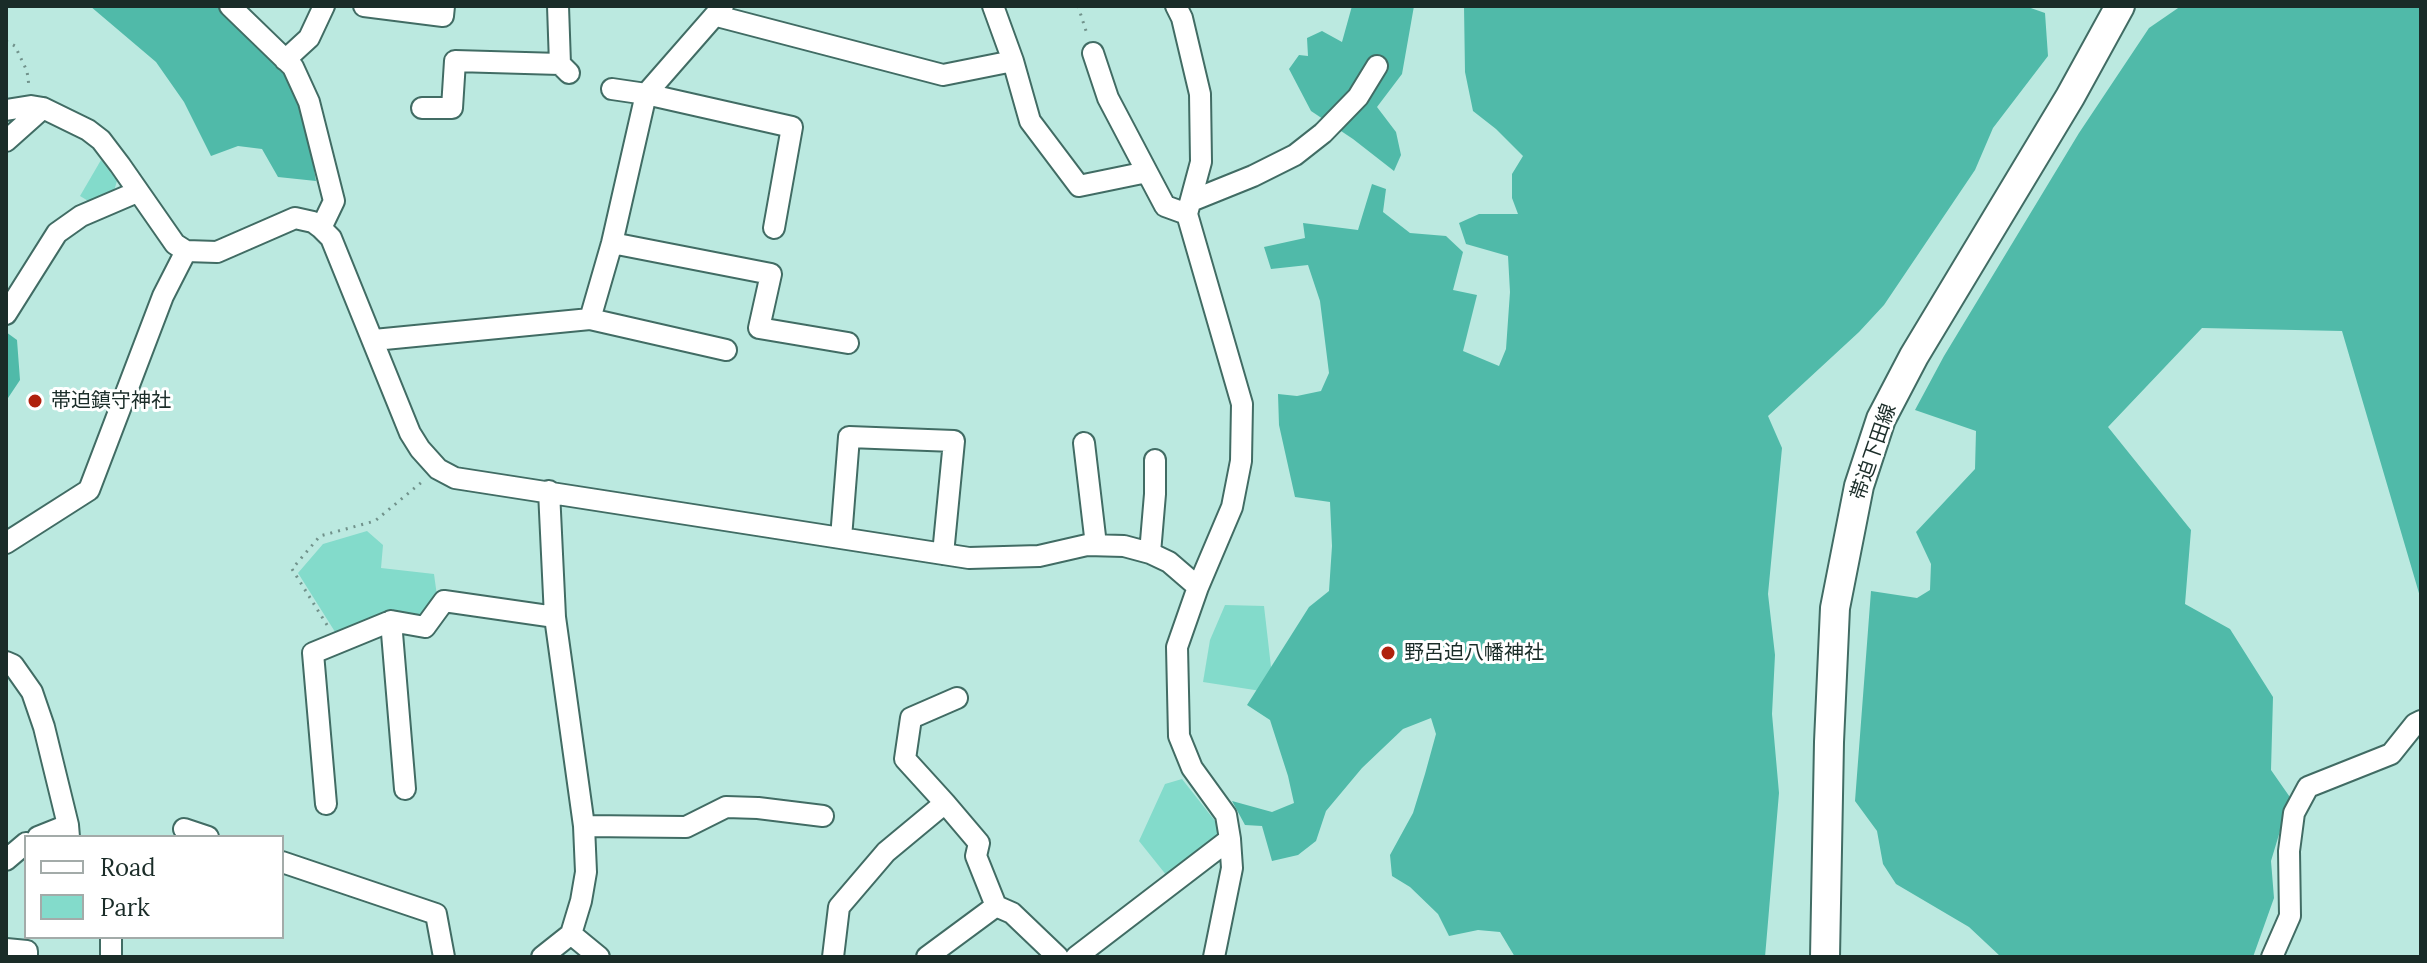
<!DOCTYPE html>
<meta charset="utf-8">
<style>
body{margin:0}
#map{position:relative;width:2427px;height:963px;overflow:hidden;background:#bbe9e0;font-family:Lora,serif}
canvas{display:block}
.frame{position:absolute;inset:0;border:8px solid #1a2c28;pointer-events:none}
.legend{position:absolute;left:24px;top:835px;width:260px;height:104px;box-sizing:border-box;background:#fff;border:2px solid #a3aba9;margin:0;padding:10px 14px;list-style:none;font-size:24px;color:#1a2c28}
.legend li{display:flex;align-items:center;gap:16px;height:40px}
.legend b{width:40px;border:2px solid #a3aba9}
</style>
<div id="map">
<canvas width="2427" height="963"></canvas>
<div class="frame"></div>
<ul class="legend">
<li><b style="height:10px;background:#fff"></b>Road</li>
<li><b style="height:22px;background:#83dbcb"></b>Park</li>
</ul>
</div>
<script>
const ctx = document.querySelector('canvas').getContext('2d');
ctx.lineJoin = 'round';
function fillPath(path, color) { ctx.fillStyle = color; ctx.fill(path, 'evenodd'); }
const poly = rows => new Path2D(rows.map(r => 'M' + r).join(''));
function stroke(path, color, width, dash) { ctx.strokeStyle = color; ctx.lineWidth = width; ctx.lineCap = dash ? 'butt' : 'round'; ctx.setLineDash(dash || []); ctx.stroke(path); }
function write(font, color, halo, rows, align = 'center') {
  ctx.font = font + ' Lora,"Noto Sans JP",serif'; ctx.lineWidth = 6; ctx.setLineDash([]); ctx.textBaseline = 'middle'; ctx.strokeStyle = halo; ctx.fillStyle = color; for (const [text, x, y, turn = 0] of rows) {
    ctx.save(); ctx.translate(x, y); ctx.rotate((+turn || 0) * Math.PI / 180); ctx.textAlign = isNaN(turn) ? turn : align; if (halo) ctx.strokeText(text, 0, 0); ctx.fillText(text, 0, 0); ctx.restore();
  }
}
const green = poly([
 [101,160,117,181,114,191,90,202,80,196],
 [367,531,383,545,381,568,434,574,437,596,421,618,337,635,298,573,323,544],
 [1225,605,1264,606,1274,693,1203,682,1210,640],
 [1182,779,1219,826,1219,835,1167,876,1139,841,1165,784]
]);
const forest = poly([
 [90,6,225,6,270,45,301,92,316,181,278,177,262,149,238,146,211,156,184,102,156,62],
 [1352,6,1414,6,1402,74,1377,107,1396,132,1401,155,1394,171,1353,139,1311,111,1289,69,1299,55,1308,56,1307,38,1322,31,1342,42],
 [1464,6,2025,6,2045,13,2048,56,1993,128,1975,170,1884,305,1859,332,1768,416,1782,448,1768,594,1775,655,1772,714,1779,793,1765,957,1515,957,1500,932,1478,930,1449,936,1438,914,1410,887,1392,876,1390,855,1413,813,1425,774,1436,734,1431,718,1403,729,1362,768,1326,811,1316,841,1298,855,1272,861,1262,826,1245,825,1232,801,1272,812,1294,803,1288,776,1270,720,1247,705,1309,607,1329,591,1332,546,1330,502,1295,497,1279,425,1278,394,1297,396,1321,391,1329,373,1320,301,1308,265,1271,269,1264,247,1305,238,1303,223,1358,230,1372,184,1386,189,1383,212,1410,233,1446,236,1463,252,1453,290,1477,295,1463,351,1499,366,1506,349,1510,292,1508,256,1466,244,1459,223,1479,214,1518,214,1512,198,1512,174,1523,156,1496,129,1473,111,1465,72],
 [2181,6,2421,6,2421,600,2342,331,2202,328,2108,427,2191,530,2185,604,2230,629,2273,697,2271,770,2294,803,2280,831,2271,861,2274,898,2253,957,2001,957,1969,927,1896,884,1883,864,1877,831,1855,801,1871,591,1917,598,1930,590,1931,564,1916,532,1975,469,1976,431,1915,410,1944,356,2079,133,2149,28],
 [6,332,17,340,20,380,6,401]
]);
const path = poly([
 [1078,6,1087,34],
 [6,41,15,46,27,71,29,86],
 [327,625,292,569,320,536,375,521,423,481]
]);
const street = poly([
 [230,6,293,67,309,102,334,201,321,228],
 [364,6,443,16,444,6],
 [558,6,560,64],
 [993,6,1013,61],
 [1176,6,1182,18,1200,94,1201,162,1187,214,1242,404,1241,461,1232,507,1198,587,1177,647,1179,736,1192,768,1226,815,1230,839,1232,868,1214,957],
 [717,16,943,75,1013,61,1030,121,1079,186,1147,172,1165,206,1187,214],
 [1093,53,1108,98,1147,172],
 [285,60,309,38,324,6],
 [612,89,646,94,792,127,774,228],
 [422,108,452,108,455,61,560,64,569,73],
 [6,110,31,106,43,108,88,130,101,140,120,165,175,244,186,251,217,252,295,218,313,222,321,228,331,238,410,433,420,449,438,469,455,478,969,558,1039,556,1087,545,1124,546,1150,553,1169,562,1198,587],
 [6,141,43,108],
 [1191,201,1253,176,1295,155,1323,133,1358,97,1377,66],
 [612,243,771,274,759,328,848,343],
 [6,314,57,233,81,216,137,192],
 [590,319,726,350],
 [374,340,590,319,612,243,646,94,723,6],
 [1084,443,1096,545],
 [841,538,849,437,954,441,943,554],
 [6,543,89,490,163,296,186,251],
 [1150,553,1155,494,1155,460],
 [391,621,405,789],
 [6,662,13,665,32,692,44,727,68,825],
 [945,803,979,843,976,856,996,906],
 [326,804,313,653,391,621,425,627,444,601,555,617],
 [584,826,686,827,726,807,758,808,823,816],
 [184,829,208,837],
 [38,837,68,825,69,837],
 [6,860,26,843],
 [282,862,436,914,444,957],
 [571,934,599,957],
 [6,949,27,951,27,957],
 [111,957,111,937],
 [542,957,571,934,581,901,586,872,584,826,555,617,549,491],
 [833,957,839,907,886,852,945,803,905,759,911,718,957,698],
 [927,957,996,906,1012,913,1058,957],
 [1076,957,1230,839],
 [2272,957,2290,916,2289,851,2294,813,2308,787,2391,754,2415,724,2421,721]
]);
const secondary = poly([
 [1825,957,1829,742,1835,608,1859,486,1881,419,1914,356,2070,97,2120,6]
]);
const markers = [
 [35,401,8,"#af210d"],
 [1388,653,8,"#af210d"]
];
const poiNames = [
 ["帯迫鎮守神社",51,401],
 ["野呂迫八幡神社",1404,653]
];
const streetNames = [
 ["帯迫下田線",1874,452,-71]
];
fillPath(green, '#83dbcb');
fillPath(forest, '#50baa9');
stroke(street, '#416c64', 24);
stroke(secondary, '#416c64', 32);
stroke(path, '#71928b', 3, [2, 6]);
stroke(street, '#fff', 20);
stroke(secondary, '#fff', 28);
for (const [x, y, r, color] of markers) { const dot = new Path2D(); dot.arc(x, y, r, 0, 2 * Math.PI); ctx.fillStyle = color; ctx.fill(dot); stroke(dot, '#fff', 3); }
write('20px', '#1a2c28', '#fff', poiNames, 'left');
write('20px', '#1a2c28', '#fff', streetNames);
</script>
